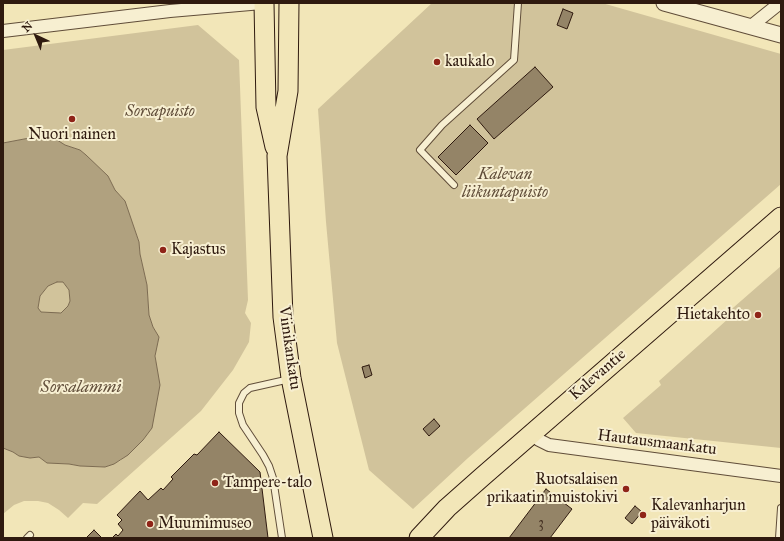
<!DOCTYPE html>
<meta charset="utf-8">
<style>
body{margin:0}
#map{position:relative;width:784px;height:541px;overflow:hidden;background:#f2e6b8;font-family:"IM FELL Great Primer",serif}
canvas{display:block}
.frame{position:absolute;inset:0;border:4px solid #2f1a0f;pointer-events:none}
.north{position:absolute;left:16px;top:16px;width:40px;height:40px;-webkit-text-stroke:3px #f7efd1;paint-order:stroke;rotate:316deg;font-size:11px;font-weight:700;line-height:16px;text-align:center;color:#2f1a0f}
.north::after{content:'';display:block;margin:auto;width:14px;height:18px;background:#2f1a0f;clip-path:polygon(50% 0,100% 100%,50% 72%,0 100%)}
</style>
<div id="map">
<canvas width="784" height="541"></canvas>
<div class="frame"></div>
<div class="north">N</div>
</div>
<script>
const ctx = document.querySelector('canvas').getContext('2d');
ctx.lineJoin = 'round';
function fillPath(path, color) { ctx.fillStyle = color; ctx.fill(path, 'evenodd'); }
const poly = rows => new Path2D(rows.map(r => 'M' + r).join(''));
function stroke(path, color, width, dash) { ctx.strokeStyle = color; ctx.lineWidth = width; ctx.lineCap = dash ? 'butt' : 'round'; ctx.setLineDash(dash || []); ctx.stroke(path); }
function write(font, color, halo, rows, align = 'center') {
  ctx.font = font + ' "IM FELL Great Primer",serif'; ctx.lineWidth = 4; ctx.setLineDash([]); ctx.textBaseline = 'middle'; ctx.strokeStyle = halo; ctx.fillStyle = color; for (const [text, x, y, turn = 0] of rows) {
    ctx.save(); ctx.translate(x, y); ctx.rotate((+turn || 0) * Math.PI / 180); ctx.textAlign = isNaN(turn) ? turn : align; if (halo) ctx.strokeText(text, 0, 0); ctx.fillText(text, 0, 0); ctx.restore();
  }
}
const green = poly([
 [432,3,602,3,781,54,781,184,468,458,413,509,369,470,337,343,326,222,318,109],
 [198,25,239,60,248,300,245,313,251,323,249,342,233,370,201,411,97,504,83,503,68,518,59,510,48,503,38,501,24,501,14,505,3,514,3,448,13,452,19,456,35,458,39,457,47,463,69,464,80,466,105,467,120,461,143,440,149,432,156,363,155,351,159,337,153,327,149,315,147,285,140,254,139,242,125,201,115,190,108,176,80,150,65,145,49,137,40,136,3,143,3,50],
 [781,266,781,448,636,433,623,418,661,385,659,381,729,318,726,314],
 [57,282,63,282,69,290,70,301,68,306,63,312,55,314,41,312,38,310,38,308,40,296,48,286]
]);
const water = poly([
 [40,136,54,138,65,145,80,150,86,155,108,176,115,190,125,201,139,242,140,254,147,285,149,315,153,327,159,337,155,356,160,385,152,428,143,440,128,455,114,464,105,467,80,466,69,464,47,463,39,457,30,458,19,456,13,452,3,448,3,143,40,136],
 [57,282,63,282,69,290,70,301,68,306,61,313,41,312,38,308,40,296,48,286,57,282]
]);
const building = poly([
 [563,9,573,13,567,29,557,25,563,9],
 [535,67,553,87,494,139,477,119,535,67],
 [470,125,488,143,456,175,438,157,470,125],
 [369,365,372,375,365,378,362,367,369,365],
 [434,419,440,426,429,436,423,429,434,419],
 [219,432,260,472,268,538,112,538,116,534,118,536,123,530,118,524,122,520,117,515,140,491,148,500,161,488,163,490,173,479,171,477,194,454,197,455,219,432],
 [546,489,572,509,550,538,509,538,546,489],
 [635,506,642,512,632,524,625,518,635,506],
 [94,530,102,538,86,538,94,530]
]);
const service = poly([
 [454,185,420,150,442,125,514,60,518,3],
 [27,538,30,535],
 [282,538,273,478,269,466,263,455,243,425,239,413,239,403,244,393,250,388,290,379],
 [779,538,781,508]
]);
const minor = poly([
 [750,27,780,3],
 [3,31,170,11,262,3],
 [532,433,539,440,549,445,781,476]
]);
const tertiary = poly([
 [664,3,781,35]
]);
const primary = poly([
 [264,3,266,107,275,147],
 [289,3,288,91,277,156,283,317,291,378,323,538],
 [419,538,447,508,482,477,781,217]
]);
const markers = [
 [437,62,4,"#8f2418"],
 [72,119,4,"#8f2418"],
 [163,250,4,"#8f2418"],
 [758,315,4,"#8f2418"],
 [215,483,4,"#8f2418"],
 [626,489,4,"#8f2418"],
 [643,515,4,"#8f2418"],
 [150,524,4,"#8f2418"]
];
const numberNames = [
 ["3",541,524]
];
const poiNames = [
 ["kaukalo",445,62],
 ["Nuori nainen",72,135,"center"],
 ["Kajastus",171,250],
 ["Hietakehto",750,315,"right"],
 ["Ruotsalaisen",618,480,"right"],
 ["prikaatin muistokivi",618,498,"right"],
 ["Tampere-talo",223,483],
 ["Kalevanharjun",651,506],
 ["päiväkoti",651,524],
 ["Muumimuseo",158,524]
];
const parkNames = [
 ["Sorsapuisto",160,112],
 ["Kalevan",505,175],
 ["liikuntapuisto",505,193]
];
const streetNames = [
 ["Viinikankatu",289,348,82],
 ["Kalevantie",598,375,-41],
 ["Hautausmaankatu",657,443,7]
];
const waterNames = [
 ["Sorsalammi",81,388]
];
fillPath(green, '#d1c39b');
fillPath(water, '#b0a17f');
stroke(water, '#7c6b52', 1);
fillPath(building, '#948467');
stroke(building, '#2f1a0f', 1);
stroke(service, '#604d39', 8);
stroke(minor, '#604d39', 14);
stroke(tertiary, '#604d39', 17);
stroke(primary, '#2f1a0f', 21);
stroke(service, '#f7efd1', 6);
stroke(minor, '#f7efd1', 12);
stroke(tertiary, '#f7efd1', 15);
stroke(primary, '#f2e6b8', 19);
for (const [x, y, r, color] of markers) { const dot = new Path2D(); dot.arc(x, y, r, 0, 2 * Math.PI); ctx.fillStyle = color; ctx.fill(dot); stroke(dot, '#f7efd1', 1.5); }
write('14px', '#483425', null, numberNames);
write('16px', '#2f1a0f', '#f7efd1', poiNames, 'left');
write('italic 16px', '#604d39', '#f7efd1', parkNames);
write('16px', '#2f1a0f', '#f7efd1', streetNames);
write('italic 17px', '#63503c', '#f7efd1', waterNames);
</script>
